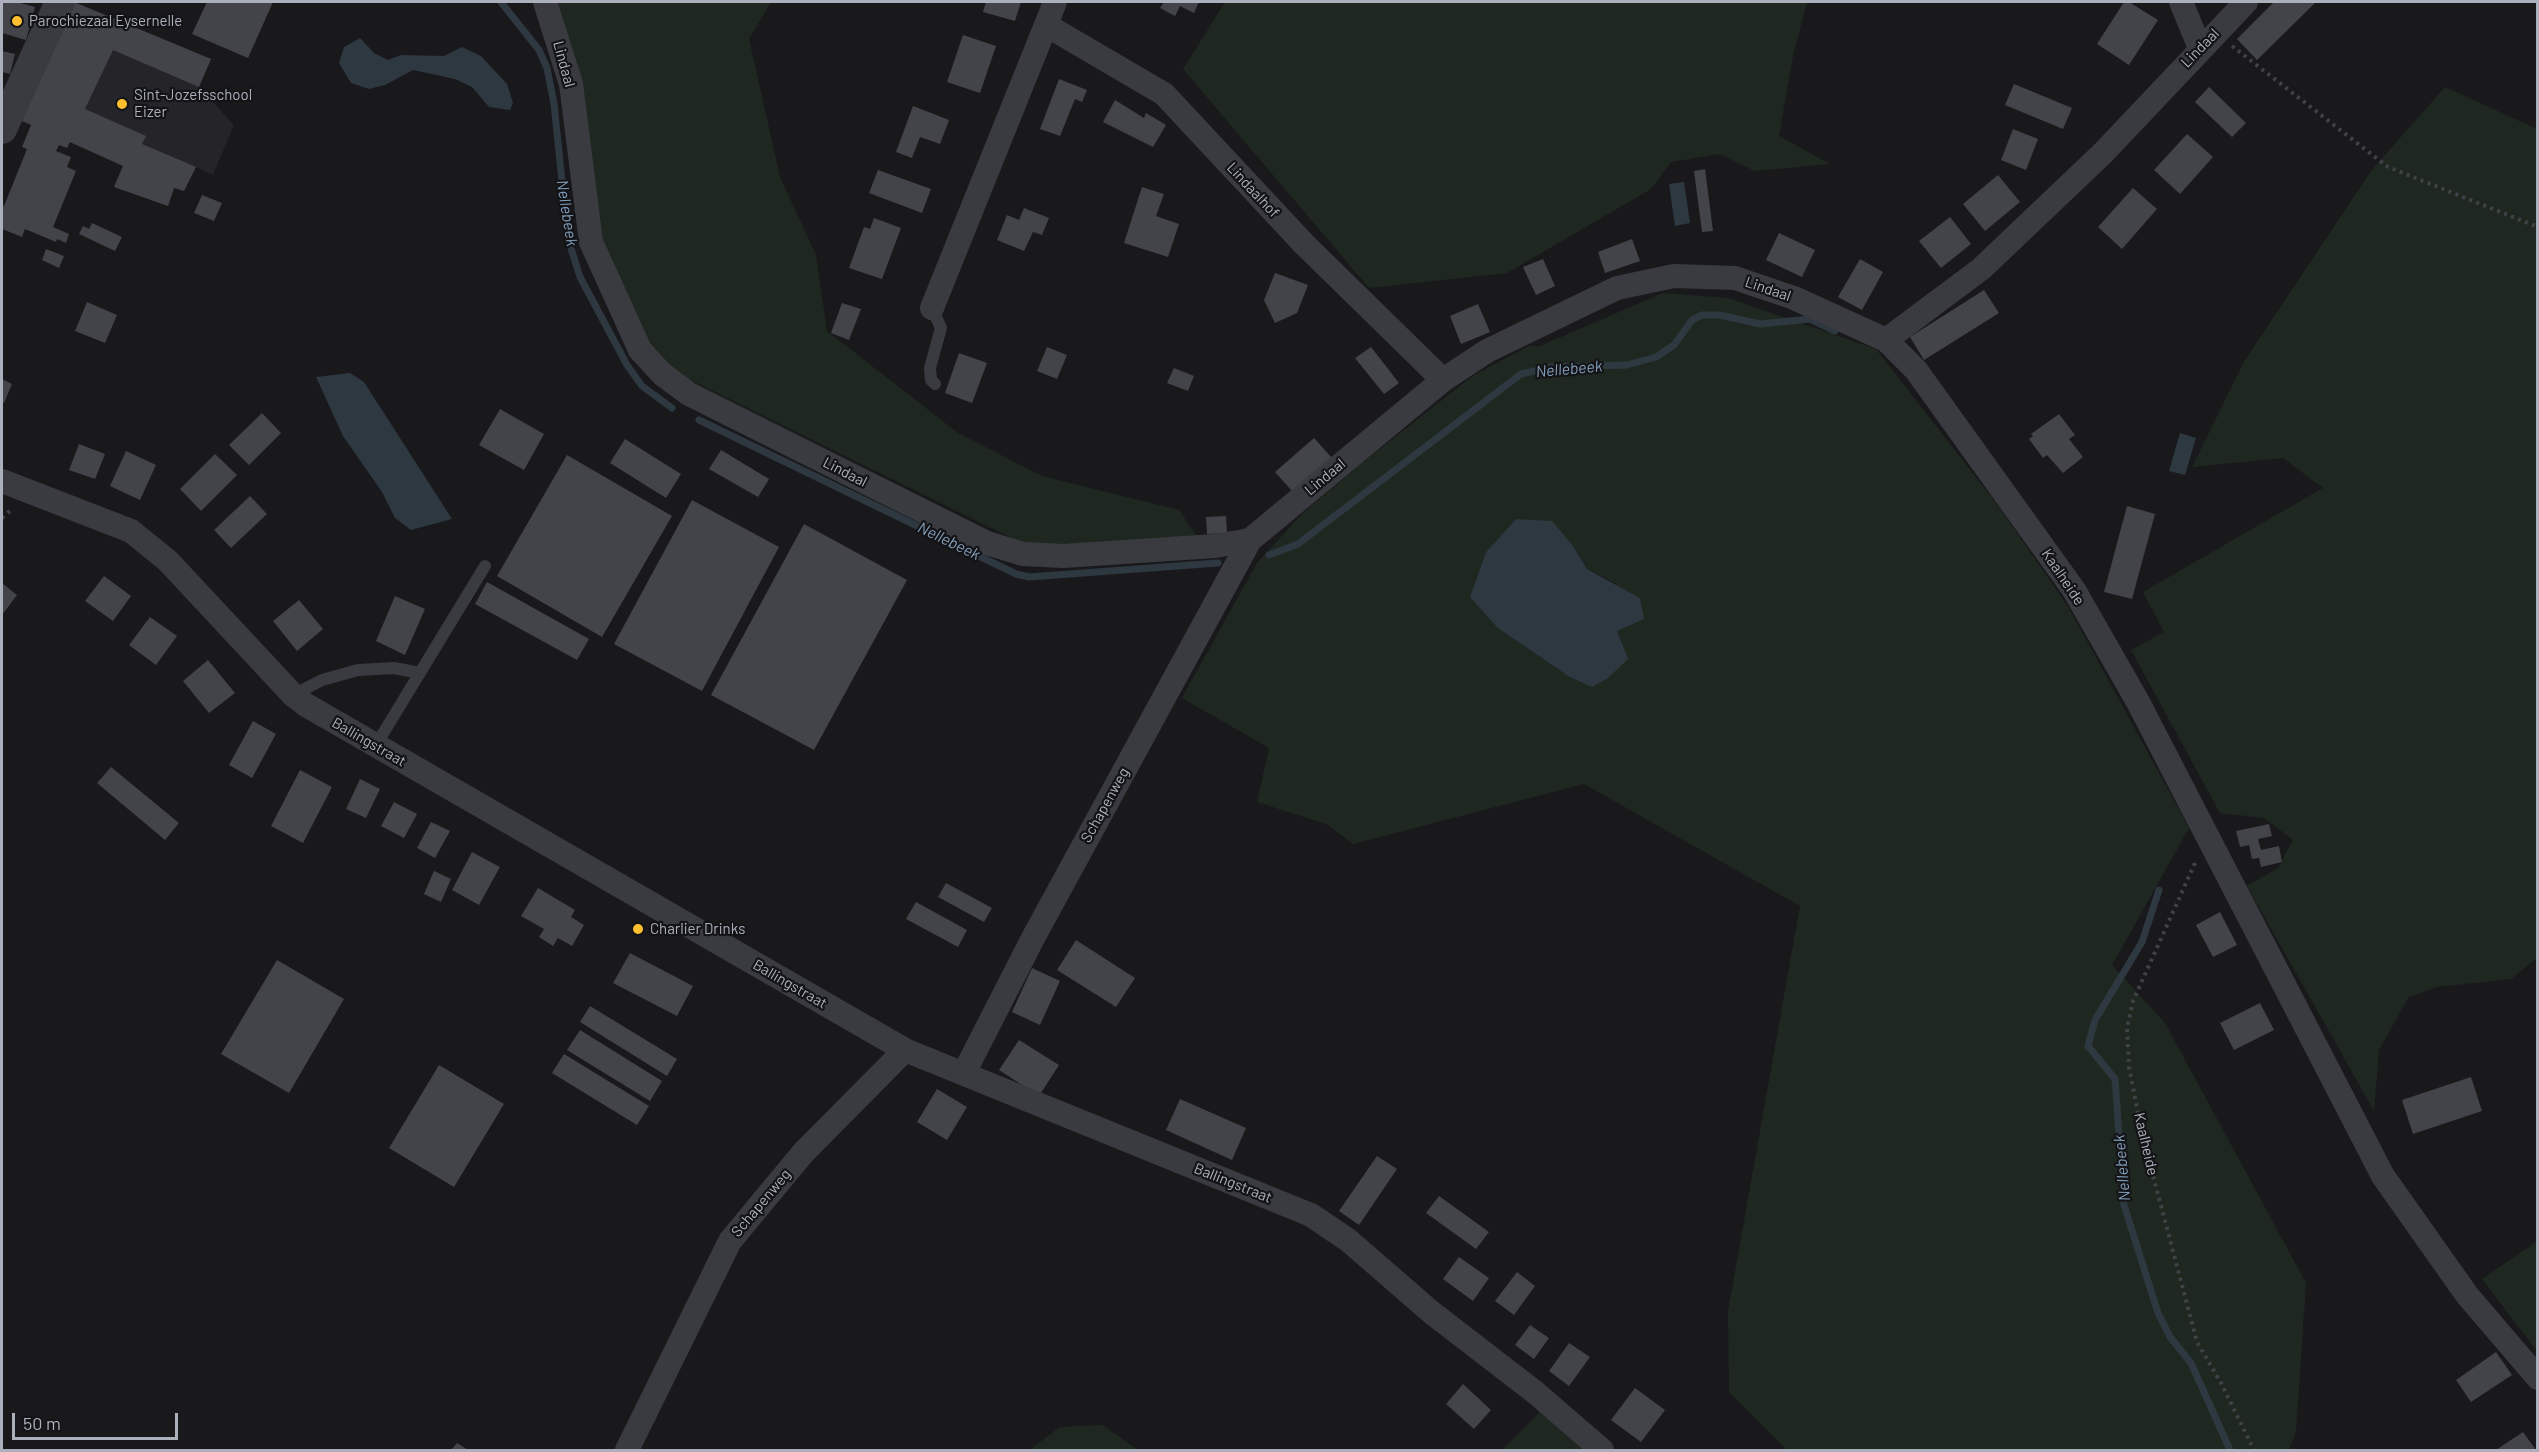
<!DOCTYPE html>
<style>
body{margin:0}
#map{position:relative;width:2539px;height:1452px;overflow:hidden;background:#19191c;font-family:Barlow,sans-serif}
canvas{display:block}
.frame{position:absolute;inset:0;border:3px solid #abb0bc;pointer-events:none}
.scale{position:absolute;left:12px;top:1413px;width:166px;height:27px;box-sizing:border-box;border:3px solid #abb0bc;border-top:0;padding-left:8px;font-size:18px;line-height:21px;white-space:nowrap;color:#abb0bc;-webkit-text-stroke:4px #141417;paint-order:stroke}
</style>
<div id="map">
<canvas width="2539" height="1452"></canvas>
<div class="frame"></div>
<div class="scale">50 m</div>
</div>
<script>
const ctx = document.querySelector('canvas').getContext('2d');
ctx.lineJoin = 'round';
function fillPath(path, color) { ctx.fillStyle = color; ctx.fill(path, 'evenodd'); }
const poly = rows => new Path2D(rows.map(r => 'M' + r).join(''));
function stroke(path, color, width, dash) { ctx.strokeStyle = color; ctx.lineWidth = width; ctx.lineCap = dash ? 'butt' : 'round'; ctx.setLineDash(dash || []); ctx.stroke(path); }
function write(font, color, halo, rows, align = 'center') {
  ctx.font = font + ' Barlow,sans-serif'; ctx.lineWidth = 4.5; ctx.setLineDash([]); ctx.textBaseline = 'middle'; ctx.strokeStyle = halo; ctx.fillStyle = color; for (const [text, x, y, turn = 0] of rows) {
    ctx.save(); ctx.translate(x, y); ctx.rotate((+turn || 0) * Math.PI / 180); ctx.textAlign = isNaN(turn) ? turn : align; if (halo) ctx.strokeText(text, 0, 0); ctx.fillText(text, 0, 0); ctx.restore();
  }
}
const built = poly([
 [74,2,211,59,199,87,234,125,213,175,196,167,174,188,168,206,114,187,123,166,31,125]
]);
const green = poly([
 [549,2,771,2,749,39,780,177,816,255,827,331,958,433,1042,476,1179,510,1200,541,1044,554,652,361,600,236],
 [1225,2,1807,2,1793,56,1779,136,1830,164,1755,171,1719,154,1671,162,1651,189,1507,273,1369,288,1183,69],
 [2445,87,2537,129,2537,958,2511,979,2436,987,2408,998,2379,1050,2374,1111,2247,886,2278,868,2293,840,2264,818,2220,813,2131,650,2164,632,2143,592,2323,488,2283,458,2192,467,2245,360,2371,171],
 [1663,293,1728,298,1876,349,1999,507,2069,608,2189,828,2112,965,2165,1023,2306,1283,2296,1432,2289,1450,1787,1450,1729,1392,1728,1311,1800,906,1584,784,1353,844,1326,824,1257,802,1269,748,1182,698,1257,563,1303,513,1362,463,1474,375,1529,346,1540,346],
 [1516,519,1573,546,1587,569,1617,584,1617,631,1470,597,1486,552],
 [2536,1242,2538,1244,2537,1351,2482,1279],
 [1543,1409,1587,1450,1502,1450],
 [1103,1425,1138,1450,1029,1450,1060,1427]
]);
const water = poly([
 [360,38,374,53,388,60,401,55,444,56,462,47,481,56,507,84,513,103,510,110,489,107,472,87,455,79,413,70,385,85,369,89,351,83,339,63,344,47],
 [1684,182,1690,223,1675,226,1669,184],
 [350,373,364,382,452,519,411,530,395,518,382,492,343,436,316,377],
 [2180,433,2196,438,2185,475,2169,471],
 [1516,519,1552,521,1573,546,1587,569,1640,598,1644,619,1617,631,1628,659,1608,678,1592,687,1570,677,1498,628,1470,597,1486,552]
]);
const stream = poly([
 [501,2,539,50,547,68,554,104,568,239,580,277,627,365,642,386,672,408],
 [699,420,1016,574,1029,577,1218,563],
 [1269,555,1298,544,1521,374,1551,367,1627,365,1656,357,1674,345,1692,320,1702,315,1720,315,1760,324,1810,319,1835,331],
 [2159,890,2142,942,2095,1020,2088,1046,2115,1079,2124,1205,2158,1313,2170,1337,2191,1363,2230,1450]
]);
const building = poly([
 [2,2,17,2,35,7,26,40,2,33],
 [74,2,211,59,199,87,113,50,85,109,146,136,142,144,196,167,184,191,174,188,168,206,114,187,123,166,70,142,67,148,59,145,56,151,71,157,67,167,76,171,53,227,69,234,66,243,57,239,56,242,25,229,22,237,2,229,2,205,4,206,27,149,22,147,31,125,22,121],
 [207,2,273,2,248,58,192,34],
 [986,2,1021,2,1015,21,983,12],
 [1164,2,1199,2,1194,13,1180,6,1175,16,1160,8],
 [2124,2,2129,2,2158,20,2129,65,2097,44],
 [2274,2,2316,2,2257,60,2237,39],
 [963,35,996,46,980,93,947,82],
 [2,51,15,54,10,74,2,72],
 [1059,79,1087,90,1082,102,1075,99,1060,136,1040,129],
 [2014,84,2072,108,2063,129,2005,105],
 [2209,87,2246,123,2232,137,2195,102],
 [1115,100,1144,118,1146,113,1166,125,1153,147,1103,122],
 [913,106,949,120,940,144,920,137,912,158,896,152],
 [2013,129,2038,139,2026,170,2001,160],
 [2187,134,2213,157,2180,194,2154,170],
 [1705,169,1713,231,1702,232,1694,171],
 [878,170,931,189,922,213,869,193],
 [1998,175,2020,202,1985,231,1963,204],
 [1142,187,1164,194,1156,216,1179,224,1168,257,1124,243],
 [2133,188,2157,209,2122,249,2098,227],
 [202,195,222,203,214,221,194,213],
 [1024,208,1049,218,1042,235,1033,232,1024,251,997,240,1007,215,1019,220],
 [1950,217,1971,244,1941,268,1919,241],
 [874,218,901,228,882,279,849,268,864,227,870,229],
 [92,223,122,237,115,251,79,234,83,226,89,229],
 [1779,233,1815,250,1802,277,1766,260],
 [1632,239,1640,261,1605,273,1598,252],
 [46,249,64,256,59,268,42,260],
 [1543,259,1555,286,1536,295,1523,267],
 [1860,259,1883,272,1862,310,1838,297],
 [1275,273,1308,285,1297,313,1275,323,1264,300],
 [1984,290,1999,313,1924,360,1910,337],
 [87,302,117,315,105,343,75,331],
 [842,303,861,309,849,340,831,333],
 [1478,304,1490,332,1461,344,1450,316],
 [1047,347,1067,355,1057,379,1037,371],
 [1371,347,1399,383,1384,394,1355,358],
 [959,353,987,363,972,403,945,393],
 [1174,368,1194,376,1188,391,1167,383],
 [2,379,12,384,4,403,2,402],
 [500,409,544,434,524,470,479,445],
 [262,413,281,433,249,465,229,445],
 [2059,414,2075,435,2069,439,2083,457,2063,473,2047,455,2043,458,2029,439,2033,436,2031,434],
 [1314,438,1332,458,1293,492,1275,472],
 [625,439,681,474,666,498,610,463],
 [79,444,105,454,95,479,69,470],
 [721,450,769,479,758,497,709,469],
 [126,451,156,465,140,500,110,486],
 [215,454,237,475,201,511,180,489],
 [567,455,672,516,602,637,497,576],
 [250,496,267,514,231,548,214,530],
 [692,500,779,547,702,691,614,644],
 [2127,506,2155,514,2132,599,2104,592],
 [1226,516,1227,533,1207,534,1206,517],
 [804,524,907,580,814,750,711,695],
 [104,576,131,596,113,621,85,601],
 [487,582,589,639,577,660,475,604],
 [2,583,17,595,2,615],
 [395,596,425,609,405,655,376,641],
 [299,600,323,629,297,651,273,621],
 [150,617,177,636,156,665,129,645],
 [208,660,235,693,209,713,183,681],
 [253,721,276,734,252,778,229,765],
 [111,767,179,823,165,840,97,783],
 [300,770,332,787,303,843,271,826],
 [360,779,380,789,366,818,346,809],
 [394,802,417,814,404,838,381,826],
 [431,822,450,831,435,858,417,848],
 [2269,824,2272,836,2258,839,2261,850,2279,846,2282,862,2261,867,2259,858,2252,859,2249,845,2240,847,2236,831],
 [472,852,500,867,479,905,452,890],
 [434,871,451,879,441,902,424,894],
 [946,883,992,908,984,922,938,897],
 [538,888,575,910,571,917,584,925,572,946,558,938,553,946,539,937,544,929,521,916],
 [916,902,967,930,958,947,906,919],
 [2220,912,2237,945,2213,957,2196,925],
 [1076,940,1135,978,1116,1007,1057,970],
 [630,953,693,986,677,1016,613,983],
 [277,960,344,999,289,1093,221,1054],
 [1032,968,1060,981,1040,1025,1012,1012],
 [2260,1003,2274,1030,2234,1050,2220,1023],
 [590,1006,677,1059,667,1076,580,1022],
 [580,1030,662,1081,650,1101,567,1050],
 [1019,1040,1059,1065,1039,1096,999,1070],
 [564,1054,649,1106,637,1125,552,1073],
 [439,1065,504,1104,454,1187,389,1148],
 [2471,1077,2482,1111,2413,1134,2402,1100],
 [937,1089,967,1107,947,1140,917,1122],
 [1180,1099,1246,1128,1232,1160,1166,1130],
 [1377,1156,1397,1169,1359,1225,1339,1211],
 [1439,1196,1489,1232,1476,1249,1426,1213],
 [1459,1257,1489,1278,1473,1301,1443,1279],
 [1517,1272,1535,1286,1514,1315,1495,1301],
 [1530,1325,1549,1338,1534,1359,1515,1345],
 [1569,1343,1590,1357,1569,1386,1549,1371],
 [2496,1352,2512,1375,2471,1402,2456,1380],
 [1463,1384,1491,1410,1474,1429,1446,1404],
 [1635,1388,1665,1410,1641,1442,1611,1420],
 [2523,1432,2536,1450,2496,1450],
 [457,1443,468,1450,451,1450]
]);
const path = poly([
 [2232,46,2388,167,2538,227],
 [2,518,12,509],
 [2195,863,2133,1001,2127,1028,2129,1067,2142,1134,2197,1342,2221,1383,2254,1450]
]);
const service = poly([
 [932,308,941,328,930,368,931,380,935,384],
 [293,695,322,680,358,670,394,668,420,673],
 [376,745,485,566]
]);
const minor = poly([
 [545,2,571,84,591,242,640,350,662,374,689,394,987,543,1023,554,1063,556,1215,546,1250,540,1443,380,1487,351,1617,288,1674,276,1735,278,1794,298,1886,340,1916,370,2074,590,2138,702,2383,1176,2467,1295,2538,1378],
 [1055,2,1046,25,1164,94,1304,244,1443,380],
 [2181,2,2200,48],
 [932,308,1046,25],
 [1886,340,1981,269,2103,153,2246,2],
 [2,481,131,531,168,561,293,695,306,705,905,1050,1311,1215,1348,1240,1431,1312,1536,1393,1602,1450],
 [964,1073,1033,938,1250,540],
 [627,1450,730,1241,803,1153,905,1050]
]);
const tertiary = poly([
 [2,129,60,2]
]);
const markers = [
 [17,21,6,"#ffbf2e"],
 [122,104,6,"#ffbf2e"],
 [638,929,6,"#ffbf2e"]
];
const poiNames = [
 ["Parochiezaal Eysernelle",29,21],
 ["Sint-Jozefsschool",134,95],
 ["Eizer",134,112],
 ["Charlier Drinks",650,929]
];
const streetNames = [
 ["Lindaal",2200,48,-46],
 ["Lindaal",564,64,75],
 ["Lindaalhof",1253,190,47],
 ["Lindaal",1768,289,19],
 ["Lindaal",845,472,27],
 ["Lindaal",1325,477,-40],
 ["Kaalheide",2063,577,56],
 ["Ballingstraat",369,742,30],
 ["Schapenweg",1105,805,-61],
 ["Ballingstraat",790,984,30],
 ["Kaalheide",2146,1144,77],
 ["Ballingstraat",1233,1183,22],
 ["Schapenweg",761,1203,-50]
];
const waterNames = [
 ["Nellebeek",567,213,81],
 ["Nellebeek",1569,369,-5],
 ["Nellebeek",949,541,26],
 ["Nellebeek",2122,1168,-95]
];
fillPath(built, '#252529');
fillPath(green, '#1f2820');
fillPath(water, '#2e3841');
stroke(stream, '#2e3841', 7);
fillPath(building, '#434449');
stroke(path, '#404248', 4, [3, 4.5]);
stroke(service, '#3a3b41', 12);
stroke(minor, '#3a3b41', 24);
stroke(tertiary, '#3a3b41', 30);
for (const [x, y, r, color] of markers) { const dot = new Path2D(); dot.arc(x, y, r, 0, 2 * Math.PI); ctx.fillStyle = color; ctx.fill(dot); stroke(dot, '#141417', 2); }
write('15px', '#abb0bc', '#141417', poiNames, 'left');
write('15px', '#abb0bc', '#141417', streetNames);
write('italic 16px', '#809dba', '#141417', waterNames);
</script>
